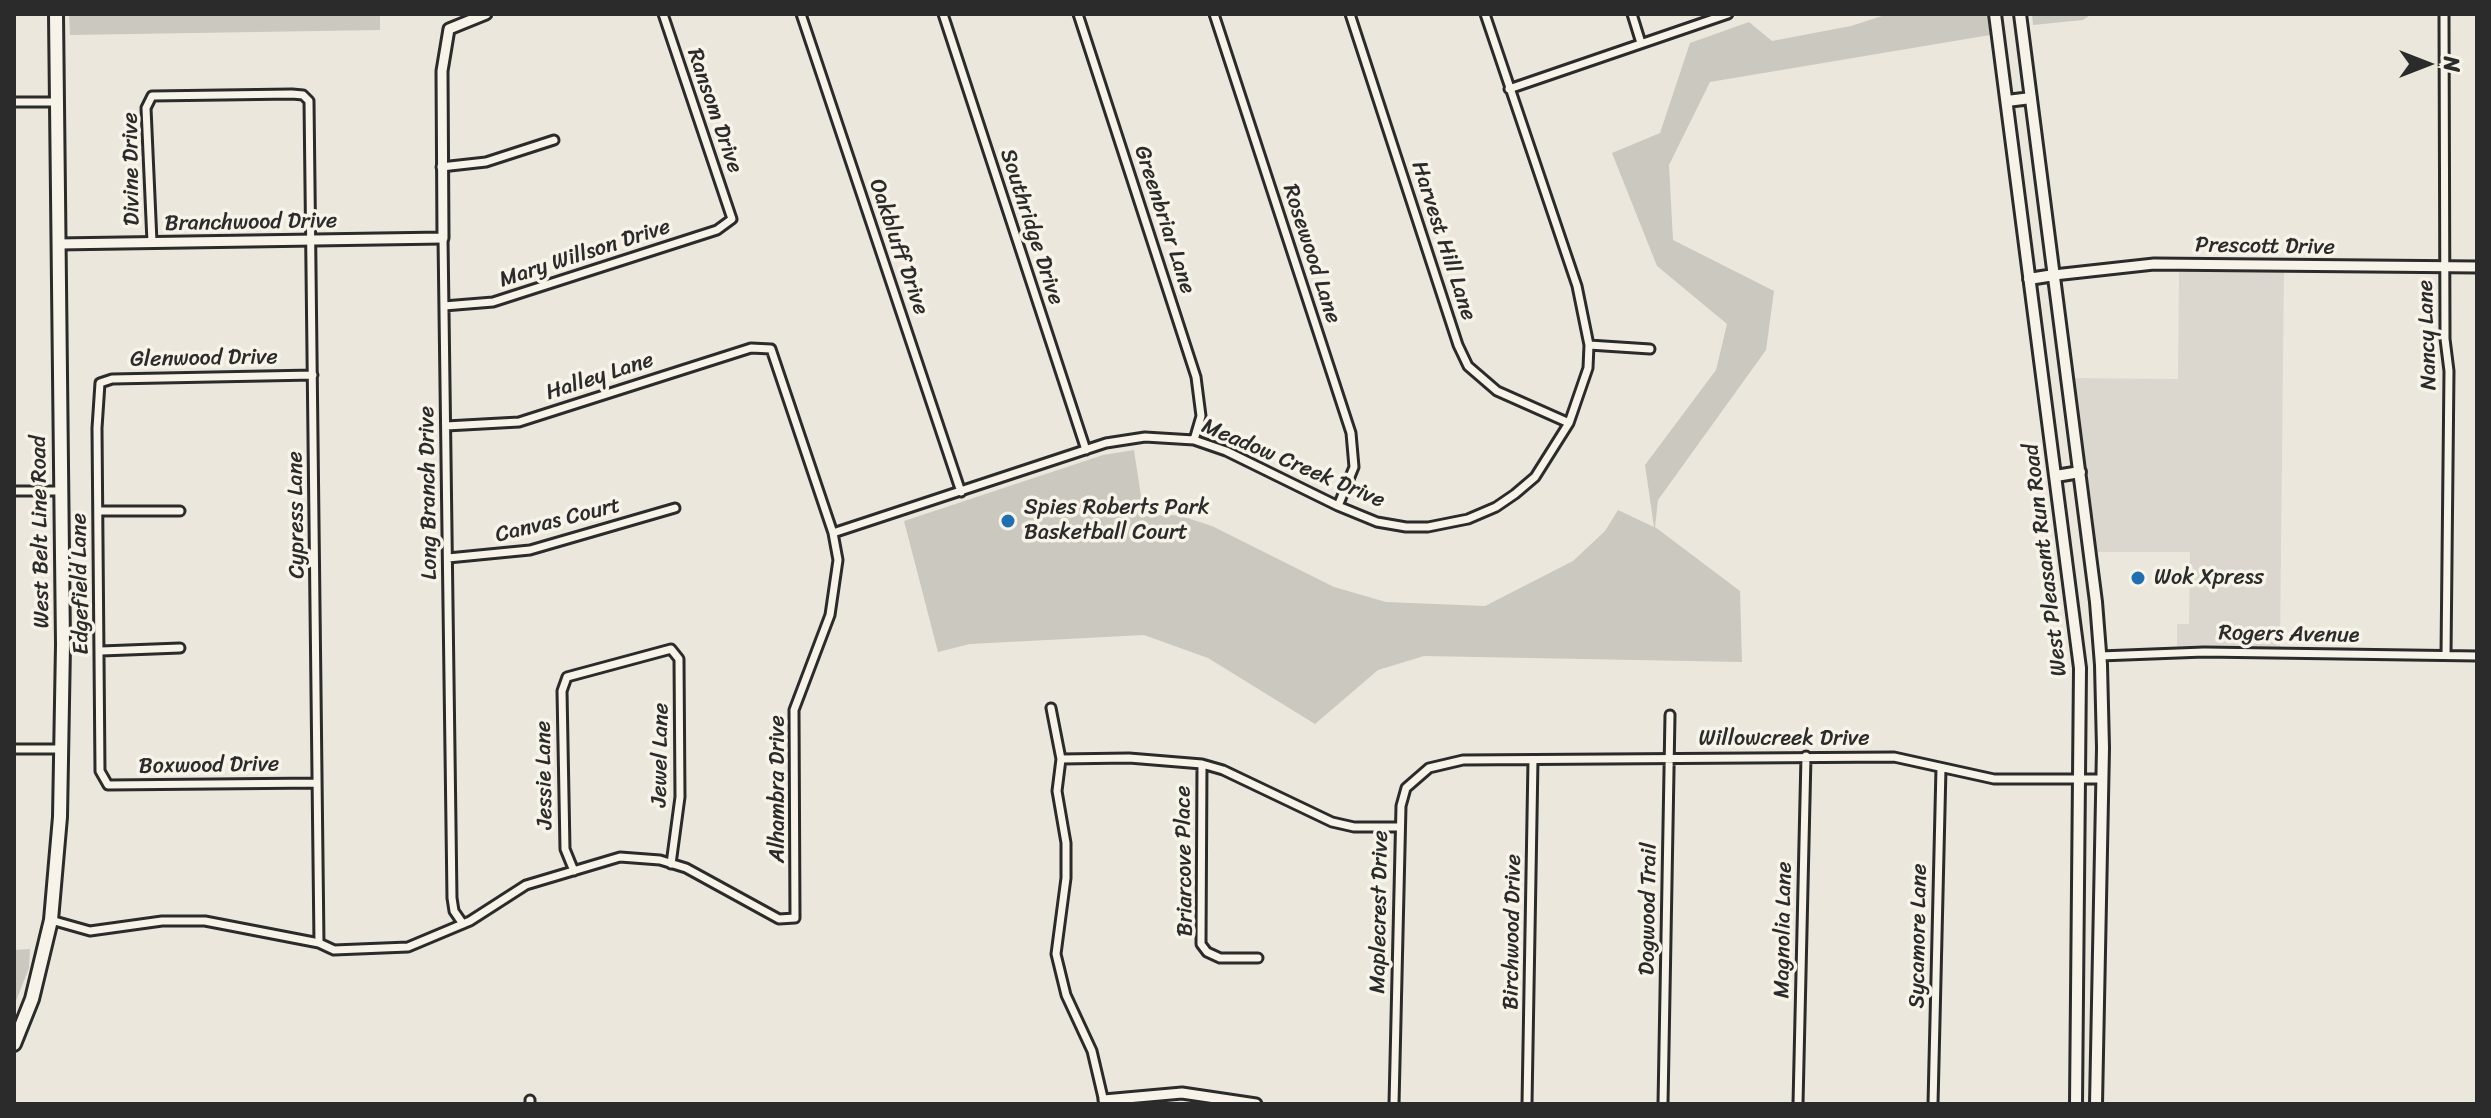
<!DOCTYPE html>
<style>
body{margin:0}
#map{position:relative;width:2491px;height:1118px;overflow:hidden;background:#ebe7dd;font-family:Sriracha,sans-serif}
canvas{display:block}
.frame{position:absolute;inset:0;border:16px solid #2b2b2b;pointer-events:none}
.north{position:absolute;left:2387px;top:24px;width:80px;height:80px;-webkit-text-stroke:6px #f7f3e8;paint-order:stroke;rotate:90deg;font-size:22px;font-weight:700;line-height:32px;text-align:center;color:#2b2b2b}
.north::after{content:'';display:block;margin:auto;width:28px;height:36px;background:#2b2b2b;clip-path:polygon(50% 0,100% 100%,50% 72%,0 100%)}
</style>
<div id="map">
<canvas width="2491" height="1118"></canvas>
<div class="frame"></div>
<div class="north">N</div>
</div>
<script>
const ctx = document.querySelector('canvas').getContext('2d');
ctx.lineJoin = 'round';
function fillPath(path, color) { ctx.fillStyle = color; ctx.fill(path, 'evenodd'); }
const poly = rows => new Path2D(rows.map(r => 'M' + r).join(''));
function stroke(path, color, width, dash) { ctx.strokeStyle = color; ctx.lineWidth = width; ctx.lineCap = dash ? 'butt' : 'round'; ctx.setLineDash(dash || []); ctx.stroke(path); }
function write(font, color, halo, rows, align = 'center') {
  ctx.font = font + ' Sriracha,sans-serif'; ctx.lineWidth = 7; ctx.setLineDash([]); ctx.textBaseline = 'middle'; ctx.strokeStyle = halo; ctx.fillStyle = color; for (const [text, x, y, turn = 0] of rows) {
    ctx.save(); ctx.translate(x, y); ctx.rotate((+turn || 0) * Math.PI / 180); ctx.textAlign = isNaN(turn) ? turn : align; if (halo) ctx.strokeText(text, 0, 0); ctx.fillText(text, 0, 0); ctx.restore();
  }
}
const built = poly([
 [2179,269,2284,270,2280,647,2177,646,2177,624,2189,624,2190,552,2096,552,2074,378,2178,379]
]);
const green = poly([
 [69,14,380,14,380,30,70,35],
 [1888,14,1987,14,1990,35,1710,82,1669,165,1673,240,1774,291,1766,350,1658,500,1655,527,1740,591,1742,662,1424,656,1378,670,1315,724,1208,658,1144,635,970,644,938,652,904,521,1103,455,1134,450,1144,516,1178,515,1212,526,1334,587,1386,602,1485,606,1573,561,1605,531,1618,510,1654,527,1645,465,1716,370,1727,324,1657,266,1612,153,1660,133,1690,43,1749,22,1772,41,1851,26],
 [2032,14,2092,14,2083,20,2033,25],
 [30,949,29,968,14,1006,14,950]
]);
const minor = poly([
 [801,14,961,492],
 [943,14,1086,450],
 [1078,14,1196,377,1201,416,1194,440],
 [1214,14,1351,433,1354,467,1338,506],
 [1350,14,1458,345,1468,366,1497,391,1569,423],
 [1632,14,1641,43],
 [2444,14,2445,339,2449,371,2446,655],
 [1509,89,1728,14],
 [14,102,56,102],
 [441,167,486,162,554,140],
 [443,238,452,898,454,911,463,924],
 [152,242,146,108,152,96,292,94,303,95,309,101,319,943],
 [444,306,493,302,717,230,732,219,663,14],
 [1589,345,1650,349],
 [313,375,112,379,100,383,97,428,100,771,108,785,317,783],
 [14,491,61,491],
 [98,511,180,511],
 [833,533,1106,443,1145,437,1194,440,1226,451,1338,506,1377,522,1406,527,1428,527,1468,519,1496,507,1515,494,1535,477,1569,423,1588,368,1589,345,1577,286,1485,14],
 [448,558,530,550,675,508],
 [101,651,180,648],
 [2100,656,2204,652,2477,656],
 [1051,708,1061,759,1057,791,1066,843,1066,878,1056,954,1066,995,1092,1051,1104,1102],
 [14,749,61,749],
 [1061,759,1129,758,1202,764,1223,770,1332,822,1354,827,1399,827],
 [1202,764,1201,944,1207,952,1220,958,1258,958],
 [574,871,565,849,562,691,567,677,671,649,679,659,680,797,671,864],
 [51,920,90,931,162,921,205,921,319,943,334,950,408,947,470,921,526,885,620,857,660,860,686,868,779,919,795,918,794,710,830,615,838,560,833,533,771,349,751,348,519,422,446,426],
 [530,1100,530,1104],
 [1394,1104,1401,806,1406,788,1429,768,1463,760,1894,757,1994,779,2102,779],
 [1527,1104,1533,760],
 [1663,1104,1670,715],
 [1798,1104,1806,756],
 [1933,1104,1941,768]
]);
const tertiary = poly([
 [58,244,443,238,442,71,449,29,486,14],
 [2054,275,2154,264,2477,267],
 [1104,1100,1182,1093,1256,1104]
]);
const secondary = poly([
 [1995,14,2080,668,2076,1104],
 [2020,14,2096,602,2101,665,2103,748,2096,1104],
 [2007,101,2031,98],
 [2029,279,2054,275],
 [2056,476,2080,472]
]);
const primary = poly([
 [14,1044,32,999,51,920,60,817,63,645,56,14]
]);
const markers = [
 [1008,521,8,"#1f6fb2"],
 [2138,578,8,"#1f6fb2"]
];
const streetNames = [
 ["Ransom Drive",714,111,71],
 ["Divine Drive",132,169,-91],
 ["Greenbriar Lane",1164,220,72],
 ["Branchwood Drive",251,223,-1],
 ["Southridge Drive",1031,227,72],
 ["Harvest Hill Lane",1443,241,72],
 ["Oakbluff Drive",898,247,71],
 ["Prescott Drive",2265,247,1],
 ["Mary Willson Drive",585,254,-18],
 ["Rosewood Lane",1311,254,72],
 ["Nancy Lane",2428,335,-92],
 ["Glenwood Drive",204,359,-1],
 ["Halley Lane",600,377,-18],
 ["Meadow Creek Drive",1293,464,23],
 ["Long Branch Drive",429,493,-91],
 ["Cypress Lane",297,515,-91],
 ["Canvas Court",558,521,-14],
 ["West Belt Line Road",41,532,-91],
 ["West Pleasant Run Road",2046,560,-97],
 ["Edgefield Lane",81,584,-91],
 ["Rogers Avenue",2289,635,1],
 ["Willowcreek Drive",1784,739],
 ["Jewel Lane",661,755,-89],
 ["Boxwood Drive",209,766,-1],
 ["Jessie Lane",545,775,-91],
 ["Alhambra Drive",778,789,-90],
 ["Briarcove Place",1185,861,-91],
 ["Dogwood Trail",1649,909,-89],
 ["Maplecrest Drive",1380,912,-89],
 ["Magnolia Lane",1784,930,-89],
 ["Birchwood Drive",1513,932,-89],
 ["Sycamore Lane",1919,936,-89]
];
const poiNames = [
 ["Spies Roberts Park",1024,508],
 ["Basketball Court",1024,533],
 ["Wok Xpress",2154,578]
];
fillPath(built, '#dbd7ce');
fillPath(green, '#cbc8bf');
stroke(minor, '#2b2b2b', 13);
stroke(tertiary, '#2b2b2b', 15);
stroke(secondary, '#2b2b2b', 16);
stroke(primary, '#2b2b2b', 18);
stroke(minor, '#f7f3e8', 7);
stroke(tertiary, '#f7f3e8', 9);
stroke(secondary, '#f7f3e8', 10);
stroke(primary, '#f7f3e8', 12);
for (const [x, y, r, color] of markers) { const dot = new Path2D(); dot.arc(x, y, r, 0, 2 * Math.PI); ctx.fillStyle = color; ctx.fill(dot); stroke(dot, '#f7f3e8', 3); }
write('22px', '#2b2b2b', '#f7f3e8', streetNames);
write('22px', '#2b2b2b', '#f7f3e8', poiNames, 'left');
</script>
